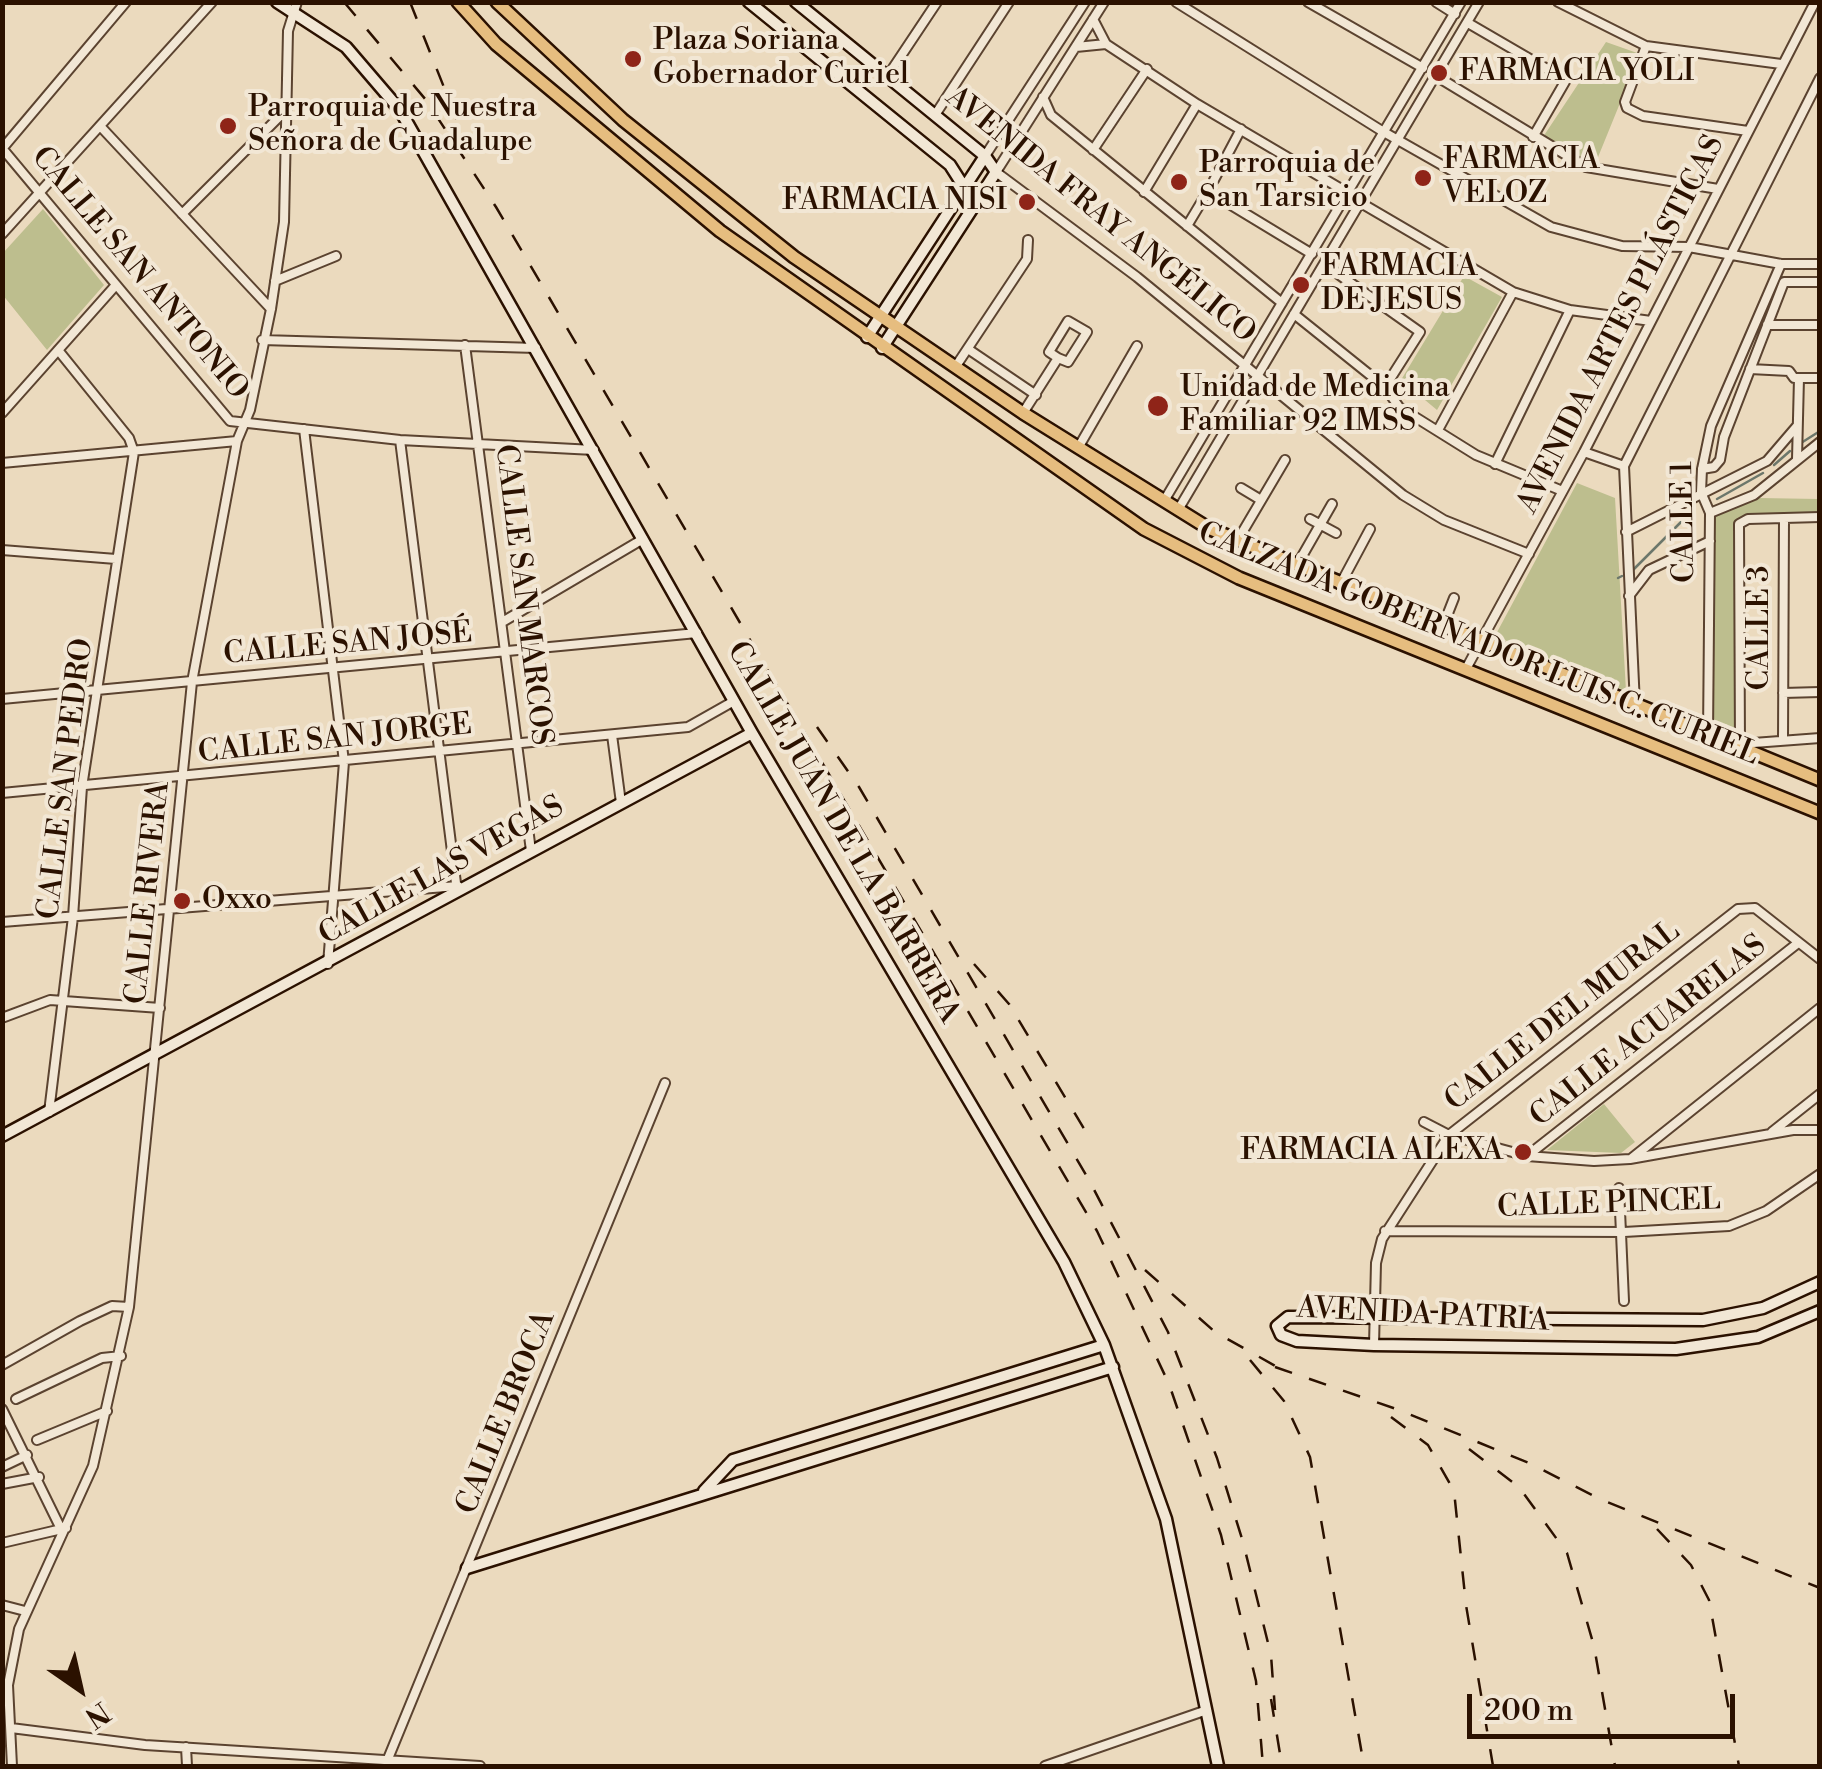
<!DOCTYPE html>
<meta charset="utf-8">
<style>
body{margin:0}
#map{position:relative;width:1822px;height:1769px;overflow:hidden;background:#ebdabe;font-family:"Libre Bodoni",serif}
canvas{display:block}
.frame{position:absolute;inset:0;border:5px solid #2b1100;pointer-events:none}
.north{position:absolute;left:30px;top:1639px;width:100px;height:100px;-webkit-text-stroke:8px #f2e7d5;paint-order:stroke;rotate:146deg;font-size:28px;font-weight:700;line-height:40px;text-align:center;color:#2b1100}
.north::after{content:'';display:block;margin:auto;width:35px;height:45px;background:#2b1100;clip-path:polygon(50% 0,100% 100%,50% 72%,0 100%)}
.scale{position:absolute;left:1467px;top:1694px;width:268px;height:45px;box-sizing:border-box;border:5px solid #2b1100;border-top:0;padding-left:12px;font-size:30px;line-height:35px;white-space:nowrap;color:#2b1100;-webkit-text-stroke:8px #f2e7d5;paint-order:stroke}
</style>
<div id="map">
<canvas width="1822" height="1769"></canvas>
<div class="frame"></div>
<div class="north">N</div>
<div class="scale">200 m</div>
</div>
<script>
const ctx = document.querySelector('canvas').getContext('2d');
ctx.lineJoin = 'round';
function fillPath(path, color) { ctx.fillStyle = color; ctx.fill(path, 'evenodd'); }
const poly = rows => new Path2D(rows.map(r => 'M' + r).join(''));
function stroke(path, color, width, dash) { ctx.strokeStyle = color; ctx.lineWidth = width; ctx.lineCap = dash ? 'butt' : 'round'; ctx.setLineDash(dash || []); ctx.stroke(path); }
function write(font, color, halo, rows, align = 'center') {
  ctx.font = font + ' "Libre Bodoni",serif'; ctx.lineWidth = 8; ctx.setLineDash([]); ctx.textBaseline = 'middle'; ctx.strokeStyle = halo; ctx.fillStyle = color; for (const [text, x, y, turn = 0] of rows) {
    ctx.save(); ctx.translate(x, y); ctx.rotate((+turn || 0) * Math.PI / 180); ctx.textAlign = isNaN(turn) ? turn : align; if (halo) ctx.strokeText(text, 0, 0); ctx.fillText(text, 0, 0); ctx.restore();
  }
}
const green = poly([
 [1606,42,1640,54,1594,167,1543,137],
 [43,209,104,285,47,350,2,294,3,253],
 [1464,276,1502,297,1437,410,1401,380],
 [1577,483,1615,498,1626,691,1495,636],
 [1759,498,1819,499,1819,516,1749,516,1738,525,1738,738,1719,737,1709,735,1712,514],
 [1604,1104,1635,1142,1621,1153,1547,1150]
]);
const stream = poly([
 [1801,443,1820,431],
 [1774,465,1790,451],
 [1717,499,1763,473],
 [1633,570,1688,515],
 [1618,578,1622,576]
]);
const street = poly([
 [1104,2,996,172,1137,277,1403,495,1444,520,1529,554],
 [1176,2,1382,131,1551,227,1622,246,1689,247,1781,264,1820,264],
 [1308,2,1423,68],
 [1436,2,1455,14],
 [1558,2,1646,46,1781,64],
 [1093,19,1106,44,1197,104,1348,193],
 [1468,23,1566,80,1533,137],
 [1646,46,1625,102,1627,108,1643,116,1748,131],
 [1076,47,1106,44],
 [1436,76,1586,167,1718,189],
 [887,77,937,2],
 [1043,97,1051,115,1282,303],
 [935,115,1009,2],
 [101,127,271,309],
 [2,148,230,421,400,440,594,450],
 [2,149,126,2],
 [1093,150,1147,69],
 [985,156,1085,2],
 [1214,180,1241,129],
 [1144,192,1197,104],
 [1361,203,1513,292,1570,310,1651,321],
 [182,214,287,109],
 [1187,226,1208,191,1312,254],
 [2,234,212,2],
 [1324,264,1420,332,1385,387],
 [275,281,336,256],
 [1294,314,1385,387,1399,407,1476,455,1560,490],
 [1767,325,1820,325],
 [262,340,536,348],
 [465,345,531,851],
 [968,349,1036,395],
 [956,366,1027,259,1028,240],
 [1750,369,1789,371,1794,378,1820,378],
 [2,413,116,285],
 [1023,413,1058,358,1068,362,1087,332,1068,321,1049,352,1058,358],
 [304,429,344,762,328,964],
 [1438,430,1513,292],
 [400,440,457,891],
 [1078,448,1137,346],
 [1584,452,1624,466],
 [1797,459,1799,378],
 [2,463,237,441],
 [1495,464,1570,310],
 [1702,469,1714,467,1720,460,1724,437,1784,282,1820,282],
 [1241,488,1261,500],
 [1164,501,1461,2],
 [1178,510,1479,2],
 [1710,513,1754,495,1820,442],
 [1310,519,1336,533],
 [1626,532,1767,461,1797,426],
 [1236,543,1285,460],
 [2,550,116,559],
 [1297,565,1332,504],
 [1340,585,1370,529],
 [1629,596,1649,570,1710,541],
 [504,621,643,539],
 [1443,626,1454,598],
 [1467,667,1584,452,1815,2],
 [1783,693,1820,692],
 [2,699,697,633],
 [1635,705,1624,466,1820,78],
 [612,735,621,803],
 [1708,735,1710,513,1701,492,1702,469,1711,426,1781,264],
 [1783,739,1784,518],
 [1740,744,1820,738],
 [1740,747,1739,524,1748,519,1820,517],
 [2,793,688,727,734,701],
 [2,922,458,886],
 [2,1018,50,1000,160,1008],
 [49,1112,73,917,82,787,134,452,129,438,58,350],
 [1424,1122,1449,1135,1527,1156,1594,1161,1630,1159,1793,1130,1820,1130],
 [1772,1132,1820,1094],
 [1527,1156,1798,943],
 [1632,1158,1820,1008],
 [1619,1188,1624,1301],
 [1385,1231,1624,1232,1729,1226,1766,1211,1820,1174],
 [1374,1345,1376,1263,1382,1239,1449,1135,1738,909,1755,908,1820,959],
 [2,1365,80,1321,112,1306,129,1307],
 [16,1399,102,1358,121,1356],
 [2,1409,61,1529],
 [37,1440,107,1411],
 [2,1467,27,1455],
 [2,1484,39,1477],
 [2,1543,66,1528],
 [2,1605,25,1611],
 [11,1728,145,1745,480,1766],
 [186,1747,187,1766],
 [12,1766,8,1685,19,1629,93,1466,129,1307,192,682,237,441,250,410,271,309,284,222,288,31,297,2],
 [385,1766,665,1083],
 [1045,1766,1207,1710]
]);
const secondary = poly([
 [277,2,346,47,400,110,752,733,1064,1262,1104,1345,1166,1519,1218,1766],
 [749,2,950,165,964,187,980,195],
 [796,2,985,156,996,172,882,348],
 [867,337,985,156],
 [2,1136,752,733],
 [1820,1282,1763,1308,1703,1320,1288,1317,1277,1326,1281,1335,1297,1341,1374,1345,1676,1349,1758,1337,1820,1311],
 [704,1491,733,1460,1104,1345],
 [467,1568,1113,1367]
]);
const primary = poly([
 [458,2,496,44,720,231,1144,529,1239,578,1820,813],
 [497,2,623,120,794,257,1023,413,1208,528,1820,780]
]);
const rail = poly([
 [344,2,426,100,496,207,1097,1231,1169,1384,1221,1535,1256,1681,1263,1766],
 [410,2,463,135],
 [817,727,859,787,1089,1180,1168,1332,1217,1458,1243,1542,1271,1655,1275,1710],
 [974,964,1009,1004,1089,1137],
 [1145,1270,1215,1332,1286,1372],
 [1250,1360,1284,1401,1310,1457,1364,1766],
 [1275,1367,1399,1410,1529,1463,1600,1499,1820,1588],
 [1391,1417,1428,1445,1454,1491,1466,1605,1493,1766],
 [1469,1449,1519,1487,1567,1553,1594,1646,1615,1766],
 [1657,1529,1691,1565,1709,1600,1739,1766],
 [1271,1699,1282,1766]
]);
const markers = [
 [633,59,10,"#8f2418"],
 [1439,73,10,"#8f2418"],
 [228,126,10,"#8f2418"],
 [1423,178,10,"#8f2418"],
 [1179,182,10,"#8f2418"],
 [1027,202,10,"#8f2418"],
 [1301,285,10,"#8f2418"],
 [1158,406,12,"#8f2418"],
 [182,901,10,"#8f2418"],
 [1523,1152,10,"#8f2418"]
];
const poiNames = [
 ["Plaza Soriana",653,42],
 ["Gobernador Curiel",653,76],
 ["FARMACIA YOLI",1459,73],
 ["Parroquia de Nuestra",248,109],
 ["Señora de Guadalupe",248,143],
 ["FARMACIA",1443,161],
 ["VELOZ",1443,195],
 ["Parroquia de",1199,165],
 ["San Tarsicio",1199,199],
 ["FARMACIA NISI",1007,202,"right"],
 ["FARMACIA",1321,268],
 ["DE JESUS",1321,302],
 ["Unidad de Medicina",1180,389],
 ["Familiar 92 IMSS",1180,423],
 ["Oxxo",202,901],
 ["FARMACIA ALEXA",1503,1152,"right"]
];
const streetNames = [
 ["AVENIDA FRAY ANGÉLICO",1100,216,39],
 ["CALLE SAN ANTONIO",139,274,50],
 ["AVENIDA ARTES PLÁSTICAS",1622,325,-63],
 ["CALLE 1",1685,522,-91],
 ["CALLE SAN MARCOS",522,595,83],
 ["CALLE 3",1761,628,-90],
 ["CALLE SAN JOSÉ",348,645,-5],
 ["CALZADA GOBERNADOR LUIS C. CURIEL",1478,645,22],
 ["CALLE SAN JORGE",335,740,-6],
 ["CALLE SAN PEDRO",67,779,-83],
 ["CALLE JUAN DE LA BARRERA",842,833,60],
 ["CALLE LAS VEGAS",442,872,-29],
 ["CALLE RIVERA",149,893,-84],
 ["CALLE DEL MURAL",1563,1017,-38],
 ["CALLE ACUARELAS",1649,1032,-38],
 ["CALLE PINCEL",1609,1205,-2],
 ["AVENIDA PATRIA",1423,1316,3],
 ["CALLE BROCA",507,1413,-68]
];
fillPath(green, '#bdbe8e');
stroke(stream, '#6c776b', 2.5);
stroke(street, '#5b4330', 12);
stroke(secondary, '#2b1100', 15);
stroke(primary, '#2b1100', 16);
stroke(street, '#f2e7d5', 8);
stroke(secondary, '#f2e7d5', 10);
stroke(primary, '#e6bd7f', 11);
stroke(rail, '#2b1100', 2.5, [18, 18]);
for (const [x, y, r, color] of markers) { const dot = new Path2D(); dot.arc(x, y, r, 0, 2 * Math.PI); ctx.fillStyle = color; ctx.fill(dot); stroke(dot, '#f2e7d5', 4); }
write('30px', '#2b1100', '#f2e7d5', poiNames, 'left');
write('30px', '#2b1100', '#f2e7d5', streetNames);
</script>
